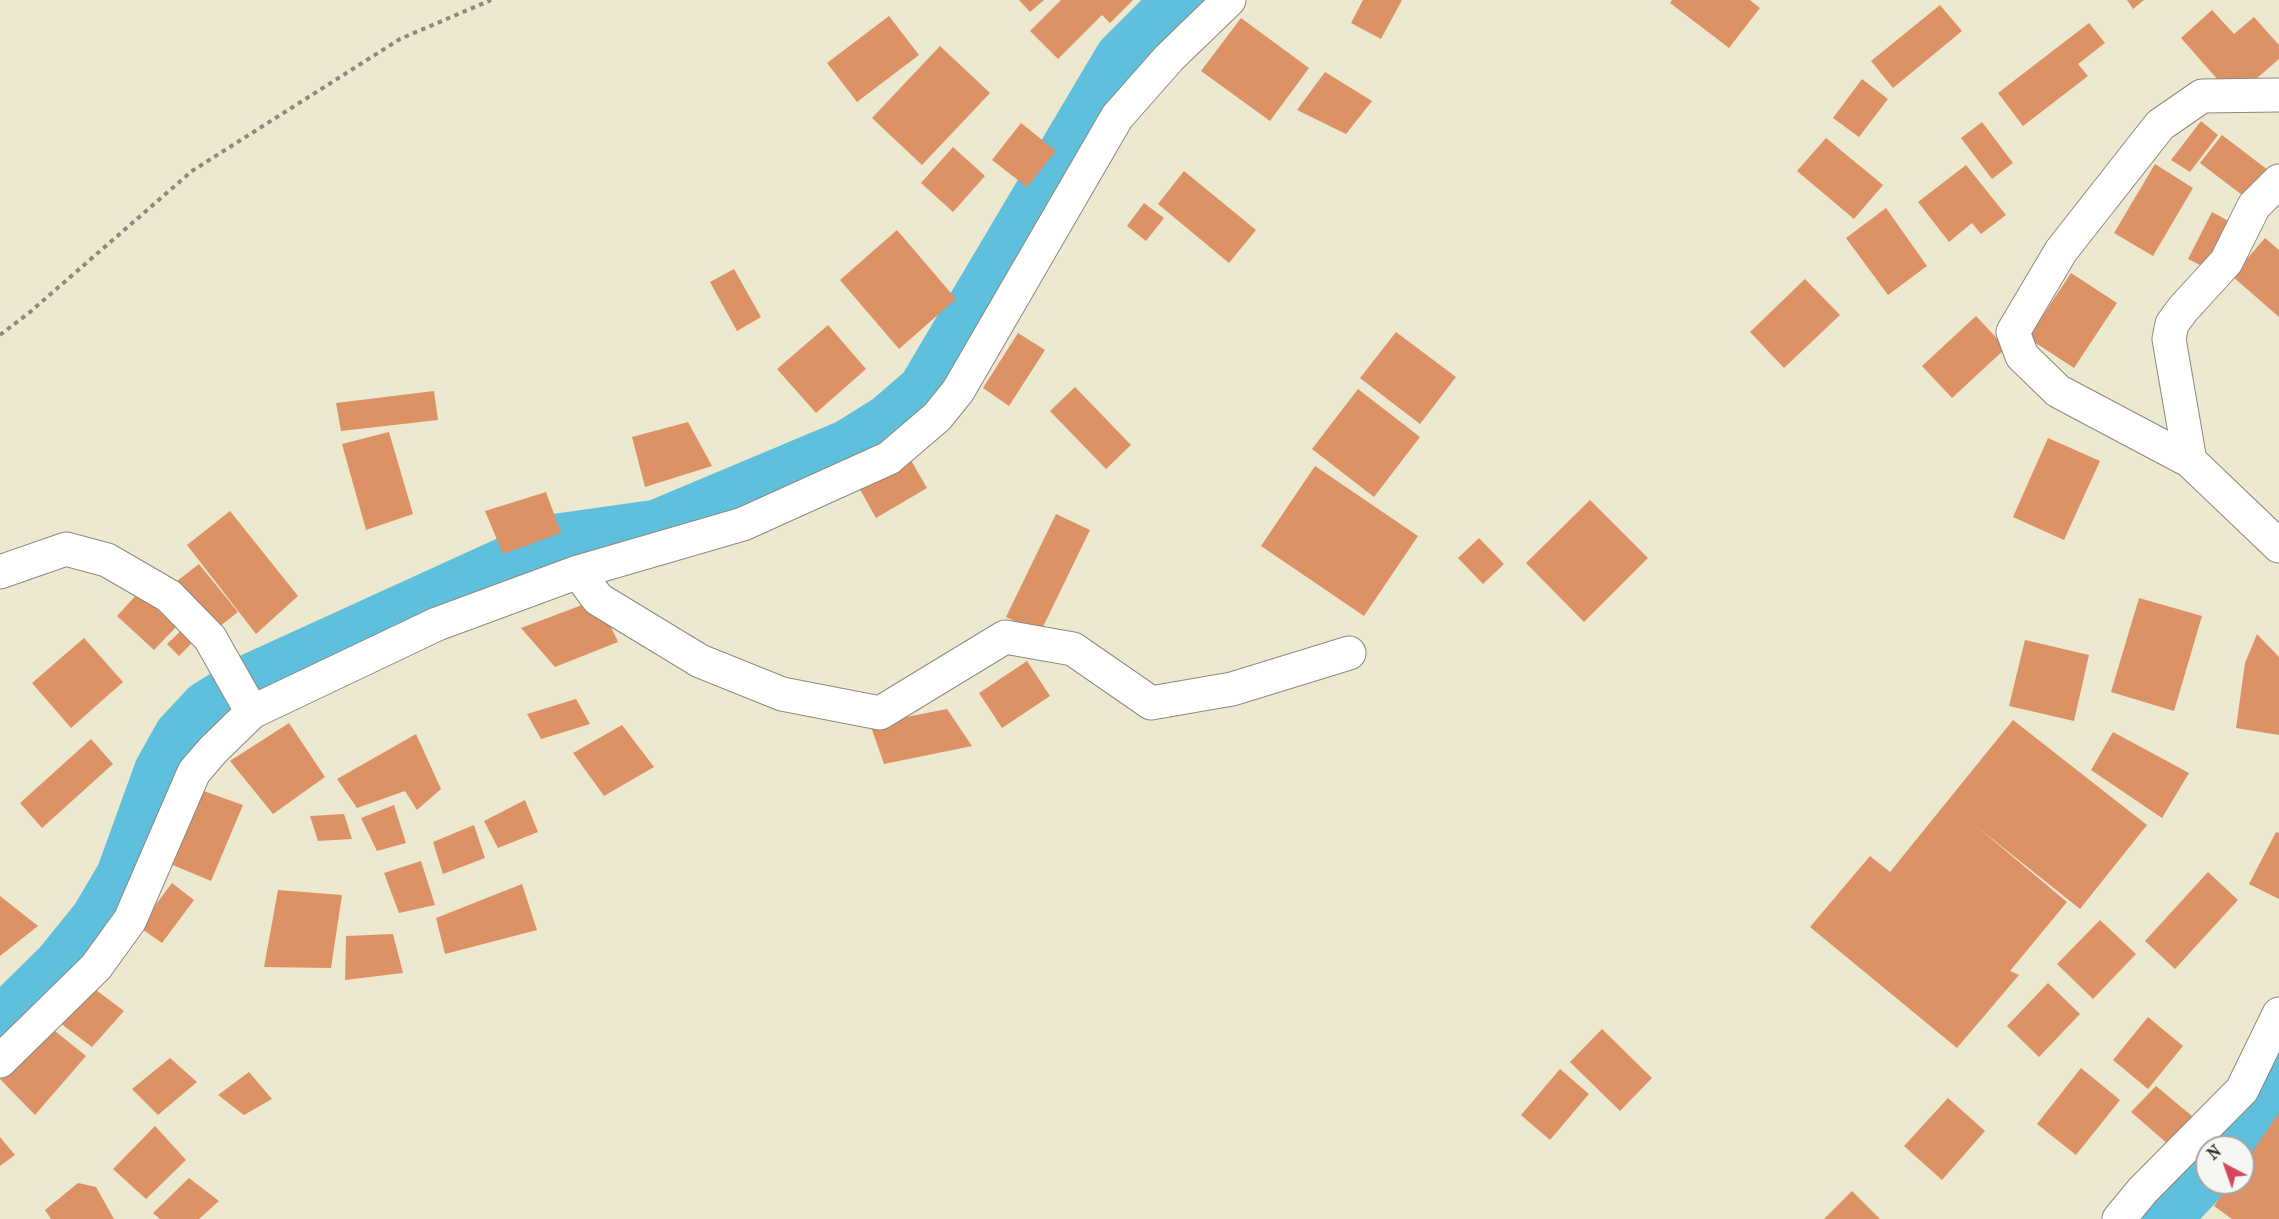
<!DOCTYPE html>
<style>
body{margin:0}
#map{position:relative;width:2279px;height:1219px;overflow:hidden;background:#ede8d0;font-family:"IM FELL French Canon",serif}
canvas{display:block}
.north{position:absolute;left:2195px;top:1135px;width:60px;height:60px;box-sizing:border-box;background:#f6f6f2;border:2px solid #a5a5a2;border-radius:50%;rotate:319deg;font-size:16px;font-weight:700;line-height:24px;text-align:center;color:#2b2b2b}
.north::after{content:'';display:block;margin:auto;width:21px;height:27px;background:#d1495b;clip-path:polygon(50% 0,100% 100%,50% 72%,0 100%)}
</style>
<div id="map">
<canvas width="2279" height="1219"></canvas>
<div class="north">N</div>
</div>
<script>
const ctx = document.querySelector('canvas').getContext('2d');
ctx.lineJoin = 'round';
const poly = rows => new Path2D(rows.map(r => 'M' + r).join(''));
function stroke(path, color, width, dash) { ctx.strokeStyle = color; ctx.lineWidth = width; ctx.lineCap = dash ? 'butt' : 'round'; ctx.setLineDash(dash || []); ctx.stroke(path); }
function fillPath(path, color) { ctx.fillStyle = color; ctx.fill(path, 'evenodd'); }
const river = poly([
 [0,1031,63,969,101,922,127,878,165,773,184,739,210,711,252,685,559,545,658,531,851,450,891,425,928,393,1125,61,1186,0],
 [2225,1147,2232,1139,2279,1062],
 [2157,1219,2207,1166]
]);
const building = poly([
 [1019,0,1044,0,1030,12],
 [1061,0,1133,0,1110,23,1102,15,1058,59,1030,31],
 [1363,0,1402,0,1381,39,1351,23],
 [1672,0,1750,0,1760,8,1729,48,1670,3],
 [2127,0,2144,0,2133,9],
 [1940,5,1962,31,1893,88,1871,61],
 [2212,10,2234,34,2254,17,2279,45,2279,59,2234,98,2181,38],
 [889,16,919,55,857,102,827,63],
 [1241,18,1309,68,1270,121,1201,71],
 [2089,23,2105,43,2078,64,2088,76,2023,126,1998,93],
 [940,46,990,93,922,165,872,118],
 [1325,72,1372,101,1346,134,1297,110],
 [1862,79,1888,99,1859,137,1833,118],
 [2201,121,2218,135,2190,172,2171,160],
 [1982,122,2013,163,1992,179,1961,138],
 [1021,123,1056,151,1027,187,992,160],
 [2222,135,2268,170,2246,198,2200,163],
 [1826,138,1883,185,1854,219,1797,171],
 [953,147,985,176,953,212,921,183],
 [2155,164,2193,188,2153,256,2114,233],
 [1966,165,2006,215,1981,234,1972,223,1949,242,1918,202],
 [1184,171,1256,230,1229,263,1158,204],
 [1144,203,1164,218,1146,241,1127,226],
 [1886,208,1927,266,1888,295,1846,238],
 [2212,212,2236,225,2212,271,2188,259],
 [897,230,956,299,899,349,840,280],
 [2265,238,2279,250,2279,317,2232,276],
 [734,269,761,317,737,331,710,282],
 [2071,273,2117,303,2074,368,2028,338],
 [1805,279,1840,315,1784,368,1750,332],
 [1976,316,2006,348,1952,398,1922,366],
 [828,325,866,369,816,413,777,369],
 [1396,332,1456,377,1420,424,1360,378],
 [1018,333,1045,350,1009,406,983,388],
 [1075,387,1131,445,1106,469,1050,411],
 [1358,389,1420,437,1374,497,1312,449],
 [434,391,438,420,341,431,336,403],
 [688,422,712,466,645,487,632,437],
 [389,432,413,514,366,530,342,444],
 [2048,438,2100,461,2064,540,2013,517],
 [909,457,927,488,876,518,858,486],
 [1315,466,1418,536,1364,616,1261,546],
 [546,492,561,533,503,554,485,511],
 [1590,500,1648,558,1584,622,1526,563],
 [230,511,298,596,256,634,187,545],
 [1056,514,1090,530,1040,633,1006,617],
 [1479,538,1504,564,1483,584,1458,558],
 [199,564,238,612,215,630,177,581],
 [139,592,176,627,154,650,117,616],
 [2139,598,2202,616,2174,711,2111,692],
 [598,599,618,642,555,667,521,628],
 [185,627,196,639,179,656,167,644],
 [2257,634,2279,657,2279,735,2236,728,2245,663],
 [84,638,123,682,71,728,32,683],
 [2025,640,2089,655,2074,721,2009,706],
 [1027,661,1050,696,1002,728,979,693],
 [576,699,590,724,541,739,527,714],
 [947,709,972,746,884,764,870,724],
 [2013,720,2147,825,2080,909,1976,826,2067,902,2010,971,2019,975,1957,1048,1810,927,1870,856,1890,872],
 [289,723,325,777,273,814,230,761],
 [622,725,654,767,604,796,573,753],
 [2113,732,2189,773,2162,818,2091,770],
 [416,734,441,789,417,810,405,791,357,808,337,779],
 [91,739,113,764,42,828,20,803],
 [201,790,243,805,211,881,168,863],
 [525,800,538,832,498,848,484,821],
 [394,805,406,843,377,851,361,818],
 [344,814,352,839,318,841,310,816],
 [474,825,485,858,443,874,433,842],
 [2276,832,2279,833,2279,899,2249,884],
 [421,861,435,905,399,913,384,873],
 [2208,872,2238,900,2175,969,2145,941],
 [172,883,194,900,162,943,139,927],
 [522,884,537,930,445,954,436,918],
 [278,890,342,895,331,968,264,967],
 [0,896,38,926,0,956],
 [2100,920,2136,954,2093,999,2057,964],
 [393,934,403,973,345,980,346,936],
 [2048,983,2080,1014,2039,1057,2007,1026],
 [88,984,124,1011,92,1047,56,1020],
 [2148,1017,2183,1046,2148,1089,2113,1060],
 [50,1027,86,1056,35,1115,0,1079],
 [1602,1029,1652,1078,1620,1111,1570,1062],
 [170,1058,197,1082,158,1115,132,1089],
 [2081,1068,2120,1100,2076,1155,2037,1124],
 [1560,1069,1589,1094,1550,1140,1521,1115],
 [249,1072,272,1099,244,1115,218,1095],
 [2156,1086,2198,1121,2169,1145,2131,1112],
 [1948,1098,1985,1131,1942,1180,1904,1146],
 [2279,1113,2279,1219,2232,1219,2214,1206,2230,1183,2243,1183,2243,1165],
 [155,1126,186,1160,146,1199,113,1169],
 [0,1137,15,1155,0,1166],
 [189,1178,219,1201,199,1219,160,1219,153,1213],
 [78,1183,96,1187,114,1219,51,1219,45,1210],
 [1852,1191,1880,1219,1824,1219]
]);
const path = poly([
 [0,335,30,312,192,171,400,39,491,0]
]);
const minor = poly([
 [2279,95,2202,96,2160,125,2061,251,2013,332,2022,356,2058,391,2190,461,2279,546],
 [2190,461,2169,339,2172,324,2183,309,2226,262,2254,206,2279,181],
 [0,572,66,549,107,560,169,596,210,638,252,712],
 [578,572,598,599,700,661,782,694,880,713,1005,637,1073,649,1151,703,1232,689,1349,653],
 [0,1061,96,967,130,920,194,772,213,750,252,712,437,624,578,572,743,524,889,458,937,417,958,391,1117,117,1169,58,1229,0],
 [2119,1219,2143,1190,2242,1090,2279,1014]
]);
stroke(river, '#5ec0dc', 63);
fillPath(building, '#dd9266');
stroke(minor, '#8c8a7e', 35);
stroke(path, '#8c8a7e', 4, [4.5, 4.5]);
stroke(minor, '#fff', 33);
</script>
